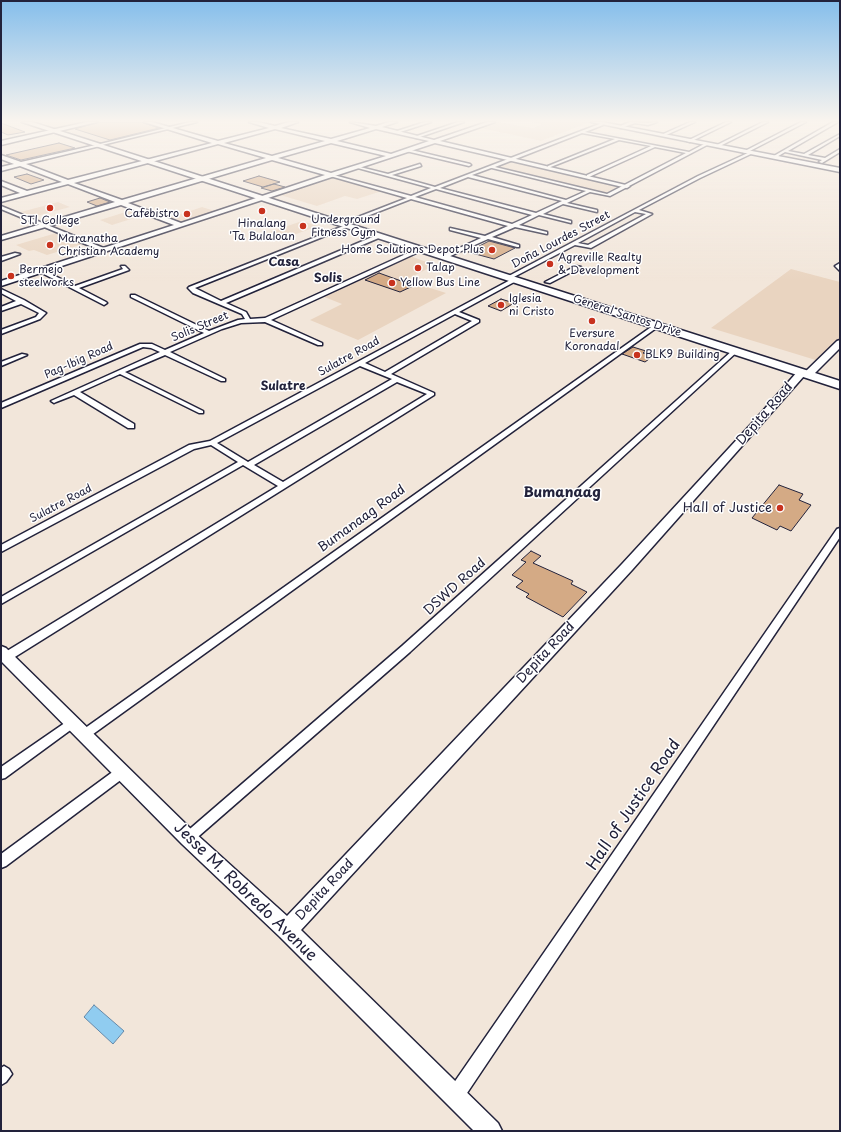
<!DOCTYPE html>
<meta charset="utf-8">
<style>
body{margin:0}
#map{position:relative;width:841px;height:1132px;overflow:hidden;background:#f2e6da;font-family:"Playpen Sans",sans-serif}
canvas{display:block}
.frame{position:absolute;inset:0;border:2px solid #22223b;pointer-events:none}
</style>
<div id="map">
<canvas width="841" height="1132"></canvas>
<div class="frame"></div>
</div>
<script>
const ctx = document.querySelector('canvas').getContext('2d');
ctx.lineJoin = 'round';
function fillPath(path, color) { ctx.fillStyle = color; ctx.fill(path, 'evenodd'); }
const poly = rows => new Path2D(rows.map(r => 'M' + r).join(''));
function stroke(path, color, width, dash) { ctx.strokeStyle = color; ctx.lineWidth = width; ctx.lineCap = dash ? 'butt' : 'round'; ctx.setLineDash(dash || []); ctx.stroke(path); }
function write(font, color, halo, rows, align = 'center') {
  ctx.font = font + ' "Playpen Sans",sans-serif'; ctx.lineWidth = 3; ctx.setLineDash([]); ctx.textBaseline = 'middle'; ctx.strokeStyle = halo; ctx.fillStyle = color; for (const [text, x, y, turn = 0] of rows) {
    ctx.save(); ctx.translate(x, y); ctx.rotate((+turn || 0) * Math.PI / 180); ctx.textAlign = isNaN(turn) ? turn : align; if (halo) ctx.strokeText(text, 0, 0); ctx.fillText(text, 0, 0); ctx.restore();
  }
}
const built = poly([
 [38,122,90,122,56,128],
 [97,122,143,122,166,129,103,144,66,131,68,129],
 [498,122,533,128,542,124,532,122,590,122,541,141,481,128],
 [512,161,622,185,606,193,497,167],
 [330,176,382,191,357,199,345,196,317,206,277,194],
 [58,202,70,207,33,217,21,212],
 [202,207,215,211,182,222,169,218],
 [135,209,147,214,112,225,100,220],
 [302,221,318,226,280,240,264,234],
 [56,233,83,244,47,255,34,250,29,251,16,245],
 [410,256,435,265,405,280,446,293,358,340,310,320,342,304,322,296],
 [791,269,840,282,840,340,819,361,711,328]
]);
const water = poly([
 [94,1005,124,1031,113,1044,84,1017,94,1005]
]);
const building = poly([
 [98,122,141,122,159,128,110,140,75,129,98,122],
 [1,123,25,132,8,135,1,132,1,123],
 [59,143,75,148,21,160,6,155,59,143],
 [27,174,44,180,31,184,14,177,27,174],
 [259,176,280,182,263,187,243,181,259,176],
 [274,184,285,187,272,191,261,188,274,184],
 [100,198,110,202,97,206,87,202,100,198],
 [489,241,515,248,494,259,468,252,489,241],
 [379,273,404,282,415,285,400,292,365,280,379,273],
 [501,299,514,303,501,311,488,306,501,299],
 [633,347,646,351,643,353,653,356,645,362,622,354,633,347],
 [779,485,803,494,799,500,811,505,791,531,780,526,777,530,752,518,779,485],
 [531,551,541,556,533,563,573,581,571,584,587,592,563,617,526,597,529,594,516,587,523,581,512,575,526,562,521,560,531,551]
]);
const street = poly([
 [190,122,197,122,98,146,96,145,190,122],
 [425,122,431,122,397,133,394,132,425,122],
 [458,122,464,122,417,138,414,137,458,122],
 [630,122,648,123,657,122,648,125,635,123,621,128,618,127,630,122],
 [690,122,695,122,664,136,661,135,690,122],
 [726,122,731,122,690,142,687,141,726,122],
 [763,122,768,122,718,147,715,146,763,122],
 [801,122,806,122,746,153,743,152,801,122],
 [833,122,838,122,788,151,804,154,840,134,840,136,808,155,825,158,840,149,840,152,822,163,819,162,822,160,785,152,775,158,772,157,833,122],
 [602,123,603,125,585,132,689,152,706,143,709,144,610,196,590,192,567,203,597,210,597,212,563,204,543,214,571,221,571,223,539,215,519,225,547,232,547,234,515,227,492,237,519,245,519,247,517,247,488,239,446,258,442,258,442,256,481,238,450,230,450,228,485,236,508,226,411,199,344,225,340,224,407,198,330,176,330,174,411,196,431,188,354,167,356,166,388,174,420,164,421,166,392,175,435,187,602,123],
 [582,133,615,139,548,166,548,168,619,140,651,146,587,175,587,177,589,177,655,147,686,153,607,194,495,167,582,133],
 [491,168,492,168,586,191,566,200,472,175,491,168],
 [468,177,562,201,536,213,440,188,468,177],
 [436,189,532,215,512,224,415,197,436,189],
 [407,149,470,164,471,165,469,166,406,151,407,149],
 [750,152,753,153,700,178,639,210,652,214,591,248,575,245,510,279,505,278,698,176,750,152],
 [635,212,646,214,588,245,578,243,635,212],
 [1,206,106,249,106,250,102,251,1,209,1,206],
 [346,225,350,226,195,288,221,301,377,235,381,235,381,237,226,303,246,312,250,319,265,318,419,248,423,248,423,250,271,320,322,343,322,345,318,345,265,322,241,323,222,329,170,352,225,379,225,381,221,381,165,355,125,372,203,411,203,413,199,413,120,374,80,392,134,424,134,428,128,428,74,395,56,402,54,403,51,401,160,352,151,348,143,347,1,408,1,403,140,344,152,344,165,350,204,333,131,297,131,295,135,295,209,331,238,320,245,319,242,314,193,293,188,288,189,287,346,225],
 [15,253,20,254,1,261,1,257,15,253],
 [840,263,840,271,835,266,840,263],
 [121,266,125,266,129,270,79,288,106,302,107,303,104,305,38,271,43,270,75,286,123,269,121,266],
 [576,266,581,267,550,283,545,282,576,266],
 [514,278,517,280,516,281,459,312,479,320,479,322,391,374,434,393,434,395,10,660,6,661,2,660,1,657,2,654,278,486,243,465,1,604,1,597,238,462,211,445,194,449,1,552,1,545,189,445,210,441,514,278],
 [455,314,472,321,385,372,365,363,455,314],
 [360,366,392,379,248,462,217,443,360,366],
 [397,382,427,394,283,482,254,465,397,382],
 [1,289,24,300,46,313,40,319,1,334,1,330,36,317,39,313,21,304,1,311,1,307,16,301,1,293,1,289],
 [654,325,659,326,89,737,85,739,81,737,79,734,81,731,654,325],
 [733,350,738,351,410,652,192,842,188,844,184,842,182,838,184,834,402,646,733,350],
 [22,354,27,355,1,366,1,362,22,354],
 [840,528,840,537,461,1102,455,1104,449,1102,447,1096,449,1090,837,529,840,528],
 [72,718,76,720,77,723,76,726,5,778,1,779,1,767,72,718],
 [122,767,126,768,128,772,126,776,6,866,1,868,1,854,118,768,122,767],
 [4,1066,9,1069,12,1074,6,1082,1,1085,1,1068,4,1066]
]);
const secondary = poly([
 [87,122,97,122,1,145,1,141,87,122],
 [144,122,152,122,218,141,269,128,249,122,258,122,275,126,289,122,298,122,281,128,331,139,370,128,350,122,376,126,389,122,397,122,382,127,434,140,487,122,495,122,440,141,630,186,627,188,435,143,1,286,1,281,174,225,121,205,1,240,1,236,115,202,68,184,1,202,1,198,20,193,1,185,1,181,27,191,62,182,20,166,1,171,1,167,14,164,1,159,1,155,21,162,100,144,100,146,26,164,68,180,212,143,144,122],
 [275,129,325,141,272,156,224,143,275,129],
 [376,129,429,141,391,154,337,141,376,129],
 [331,143,386,156,331,173,278,158,331,143],
 [218,144,266,158,122,200,74,183,218,144],
 [272,160,325,175,181,223,128,203,272,160],
 [591,122,602,122,840,168,840,172,591,122],
 [840,340,840,348,811,377,804,376,632,570,301,930,498,1123,502,1131,474,1131,280,937,182,844,1,661,1,646,6,648,194,832,287,916,622,564,754,421,798,371,801,370,805,372,837,341,840,340]
]);
const highway = poly([
 [22,122,32,122,840,381,840,389,22,122]
]);
const markers = [
 [50,208,4,"#c8321e"],
 [262,211,4,"#c8321e"],
 [187,214,4,"#c8321e"],
 [303,226,4,"#c8321e"],
 [50,245,4,"#c8321e"],
 [492,250,4,"#c8321e"],
 [550,264,4,"#c8321e"],
 [418,268,4,"#c8321e"],
 [11,276,4,"#c8321e"],
 [392,283,4,"#c8321e"],
 [501,305,4,"#c8321e"],
 [592,321,4,"#c8321e"],
 [637,355,4,"#c8321e"],
 [780,508,4,"#c8321e"]
];
const farPoinames = [
 ["Cafebistro",179,214,"right"],
 ["Underground",311,220],
 ["Fitness Gym",311,233],
 ["STI College",50,221,"center"],
 ["Hinalang",262,224,"center"],
 ["'Ta Bulaloan",262,237,"center"],
 ["Maranatha",58,239],
 ["Christian Academy",58,252],
 ["Home Solutions Depot Plus",484,250,"right"],
 ["Agreville Realty",558,258],
 ["& Development",558,271],
 ["Talap",426,268],
 ["Bermejo",19,270],
 ["steelworks",19,283],
 ["Yellow Bus Line",400,283],
 ["Iglesia",509,299],
 ["ni Cristo",509,312],
 ["Eversure",592,334,"center"],
 ["Koronadal",592,347,"center"],
 ["BLK9 Building",645,355]
];
const farStreetnames = [
 ["Doña Lourdes Street",561,240,-28],
 ["General Santos Drive",627,316,18],
 ["Solis Street",200,327,-23],
 ["Sulatre Road",349,357,-29],
 ["Pag-Ibig Road",79,361,-24],
 ["Sulatre Road",61,504,-28]
];
const farNeighbourhoodnames = [
 ["Casa",284,263],
 ["Solis",328,279],
 ["Sulatre",283,387]
];
const streetNames = [
 ["Depita Road",765,414,-49],
 ["Bumanaag Road",362,519,-36],
 ["DSWD Road",455,587,-42],
 ["Depita Road",546,653,-47],
 ["Depita Road",325,890,-47]
];
const poiNames = [
 ["Hall of Justice",772,508]
];
const neighbourhoodNames = [
 ["Bumanaag",562,493]
];
const nearStreetnames = [
 ["Hall of Justice Road",634,805,-56],
 ["Jesse M. Robredo Avenue",245,892,44]
];
fillPath(built, '#e9d4c0');
fillPath(water, '#90ccf0');
stroke(water, '#6488a8', 1);
fillPath(building, '#d4aa85');
stroke(building, '#22223b', 1);
stroke(street, '#22223b', 3);
stroke(secondary, '#22223b', 3);
stroke(highway, '#22223b', 3);
fillPath(street, '#fff');
fillPath(secondary, '#fff');
fillPath(highway, '#fff');
const sky = ctx.createLinearGradient(0, 0, 0, 281);
sky.addColorStop(0, '#85beeb');
sky.addColorStop(0.43, '#f9f4ee');
sky.addColorStop(1, '#f9f4ee00');
ctx.fillStyle = sky;
ctx.fillRect(0, 0, 841, 281);
for (const [x, y, r, color] of markers) { const dot = new Path2D(); dot.arc(x, y, r, 0, 2 * Math.PI); ctx.fillStyle = color; ctx.fill(dot); stroke(dot, '#fff', 1.5); }
write('11px', '#22223b', '#fff', farPoinames, 'left');
write('11px', '#22223b', '#fff', farStreetnames);
write('bold 12px', '#22223b', '#fff', farNeighbourhoodnames);
write('13px', '#22223b', '#fff', streetNames);
write('13px', '#22223b', '#fff', poiNames, 'right');
write('bold 14px', '#22223b', '#fff', neighbourhoodNames);
write('16px', '#22223b', '#fff', nearStreetnames);
</script>
